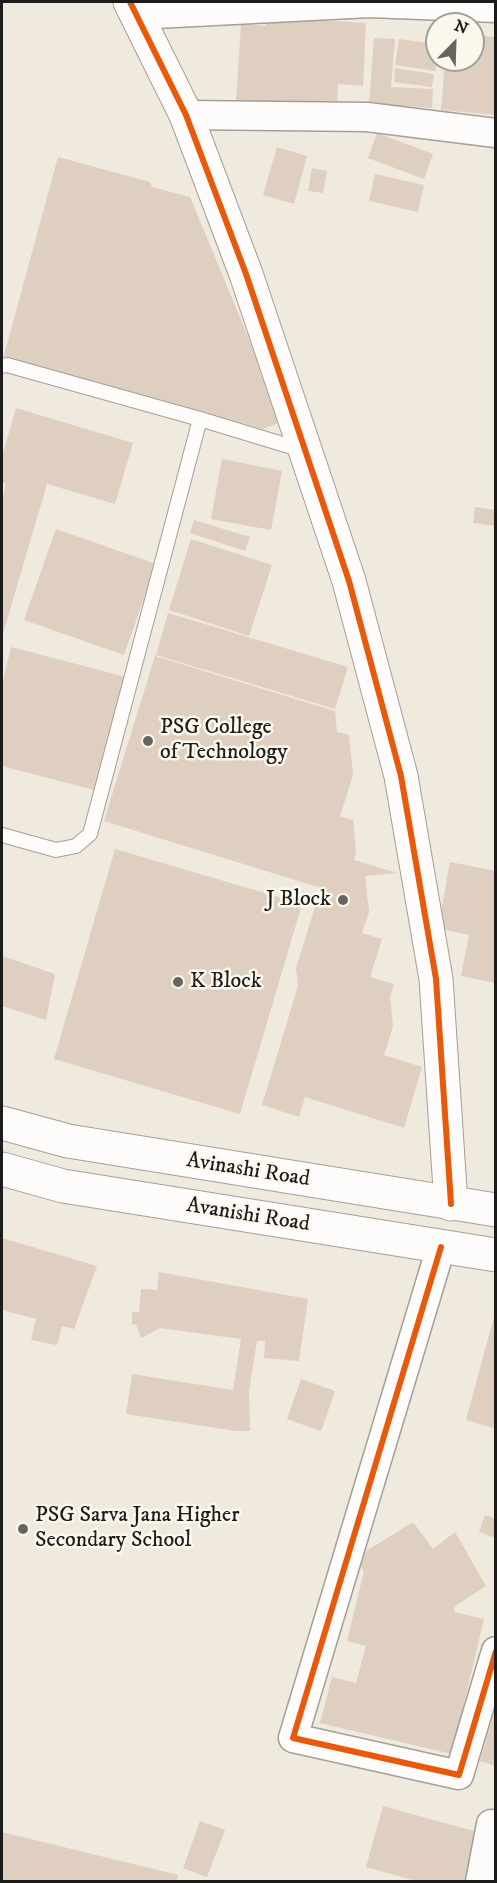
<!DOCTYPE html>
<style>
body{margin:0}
#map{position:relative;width:497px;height:1883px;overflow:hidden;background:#efe9de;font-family:"IM FELL DW Pica",serif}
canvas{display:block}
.frame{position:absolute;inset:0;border:3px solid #1c1c1c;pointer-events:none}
.north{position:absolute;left:425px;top:12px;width:60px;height:60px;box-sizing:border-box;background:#fbf7ec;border:2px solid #a29f99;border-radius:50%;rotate:23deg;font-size:16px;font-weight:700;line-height:24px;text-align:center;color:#1c1c1c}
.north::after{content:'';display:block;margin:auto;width:21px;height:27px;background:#666460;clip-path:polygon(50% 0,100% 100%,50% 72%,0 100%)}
</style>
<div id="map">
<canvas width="497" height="1883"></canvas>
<div class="frame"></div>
<div class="north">N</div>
</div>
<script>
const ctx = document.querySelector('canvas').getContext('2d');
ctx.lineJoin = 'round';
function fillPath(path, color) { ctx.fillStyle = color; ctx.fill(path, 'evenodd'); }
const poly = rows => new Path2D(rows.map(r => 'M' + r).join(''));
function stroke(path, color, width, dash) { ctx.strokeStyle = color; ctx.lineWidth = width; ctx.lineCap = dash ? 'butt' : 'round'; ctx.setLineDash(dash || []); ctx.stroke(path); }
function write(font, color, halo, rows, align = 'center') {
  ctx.font = font + ' "IM FELL DW Pica",serif'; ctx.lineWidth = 5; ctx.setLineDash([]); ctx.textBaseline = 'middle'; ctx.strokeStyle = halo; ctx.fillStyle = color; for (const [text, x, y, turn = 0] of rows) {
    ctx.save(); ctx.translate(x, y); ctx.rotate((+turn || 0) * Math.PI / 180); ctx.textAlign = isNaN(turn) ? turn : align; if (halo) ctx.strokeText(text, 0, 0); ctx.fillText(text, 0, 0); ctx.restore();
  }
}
const building = poly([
 [267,17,366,23,363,86,338,84,337,109,236,103,241,24,266,26],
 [473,35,496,37,496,115,441,110,445,60,473,60],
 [374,38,395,39,391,87,433,89,432,108,369,103],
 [399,39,437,44,436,71,395,65],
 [395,68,434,74,432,87,394,82],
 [377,133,433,154,424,179,368,158],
 [277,147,307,156,294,204,263,195],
 [58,157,150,182,152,187,190,197,283,421,263,429,3,359],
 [312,168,327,171,323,193,308,191],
 [375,174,424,185,418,212,369,201],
 [16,408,133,443,115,504,47,484,2,637,2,501,6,484,2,482,2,457],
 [222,459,282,471,271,530,211,519],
 [475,507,496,510,496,526,473,523],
 [194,520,250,537,245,551,190,533],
 [56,529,156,564,124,655,24,620],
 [191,539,272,565,249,636,169,610],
 [168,613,348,667,335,709,156,655],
 [11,647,126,677,98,791,2,766,2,685],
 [155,656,335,711,337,732,349,735,353,775,340,816,353,820,356,852,354,860,397,873,365,876,369,912,362,933,382,939,370,977,394,984,390,997,393,1027,384,1055,422,1067,404,1128,305,1097,299,1117,262,1105,298,986,296,968,321,888,104,821],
 [115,849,302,904,240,1114,54,1059],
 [450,862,496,871,496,983,461,976,469,935,438,928],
 [2,956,55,974,46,1020,2,1006],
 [2,1238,97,1266,74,1329,62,1326,57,1345,31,1340,36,1319,2,1310],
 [159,1272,308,1299,299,1361,264,1358,265,1341,257,1341,249,1391,250,1431,236,1431,126,1414,132,1374,233,1390,241,1339,160,1328,141,1338,136,1324,132,1325,132,1312,139,1312,141,1289,157,1290],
 [495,1313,496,1313,496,1429,466,1420],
 [301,1379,335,1391,321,1431,287,1419],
 [485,1515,496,1519,496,1538,479,1532],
 [413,1522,433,1549,455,1532,486,1586,455,1606,454,1612,484,1619,452,1754,320,1723,332,1677,356,1683,366,1646,347,1641,364,1571,357,1561,368,1550],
 [495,1709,496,1709,496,1766,480,1761],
 [383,1806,481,1833,469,1882,419,1882,366,1867],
 [200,1821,225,1830,207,1877,183,1868],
 [2,1832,178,1875,176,1882,2,1882]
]);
const lane = poly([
 [2,366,7,365,200,419,302,450],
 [2,835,56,850,76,846,90,834,200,419]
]);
const street = poly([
 [136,15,370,3,496,8],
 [186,115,367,117,496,133],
 [441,1247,293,1738,459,1775,496,1651],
 [480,1882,491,1824]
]);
const secondary = poly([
 [130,2,186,115,246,274,349,581,401,776,436,979,451,1204]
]);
const primary = poly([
 [2,1123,68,1141,496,1210],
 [2,1169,63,1186,496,1255]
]);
const cycleway = poly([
 [130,2,186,115,246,274,349,581,401,776,436,979,451,1204],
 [441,1247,293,1738,459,1775,496,1651]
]);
const markers = [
 [148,741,6,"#666460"],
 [343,900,6,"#666460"],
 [178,982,6,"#666460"],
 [23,1529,6,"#666460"]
];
const poiNames = [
 ["PSG College",160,728],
 ["of Technology",160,753],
 ["J Block",331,900,"right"],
 ["K Block",190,982],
 ["PSG Sarva Jana Higher",35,1516],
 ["Secondary School",35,1541]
];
const streetNames = [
 ["Avinashi Road",248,1171,9],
 ["Avanishi Road",248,1216,9]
];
fillPath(building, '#decfc1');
stroke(lane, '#a39f99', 16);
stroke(street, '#a39f99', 31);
stroke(secondary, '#a39f99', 35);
stroke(primary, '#a39f99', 35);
stroke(lane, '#fdfcfa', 14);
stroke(street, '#fdfcfa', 28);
stroke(secondary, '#fdfcfa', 33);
stroke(primary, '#fdfcfa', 33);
stroke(cycleway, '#e8590c', 6);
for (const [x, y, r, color] of markers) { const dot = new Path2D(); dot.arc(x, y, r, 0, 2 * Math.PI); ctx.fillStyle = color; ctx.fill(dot); stroke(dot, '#fbf7ec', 2); }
write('22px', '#1c1c1c', '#fbf7ec', poiNames, 'left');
write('22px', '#1c1c1c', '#fbf7ec', streetNames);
</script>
